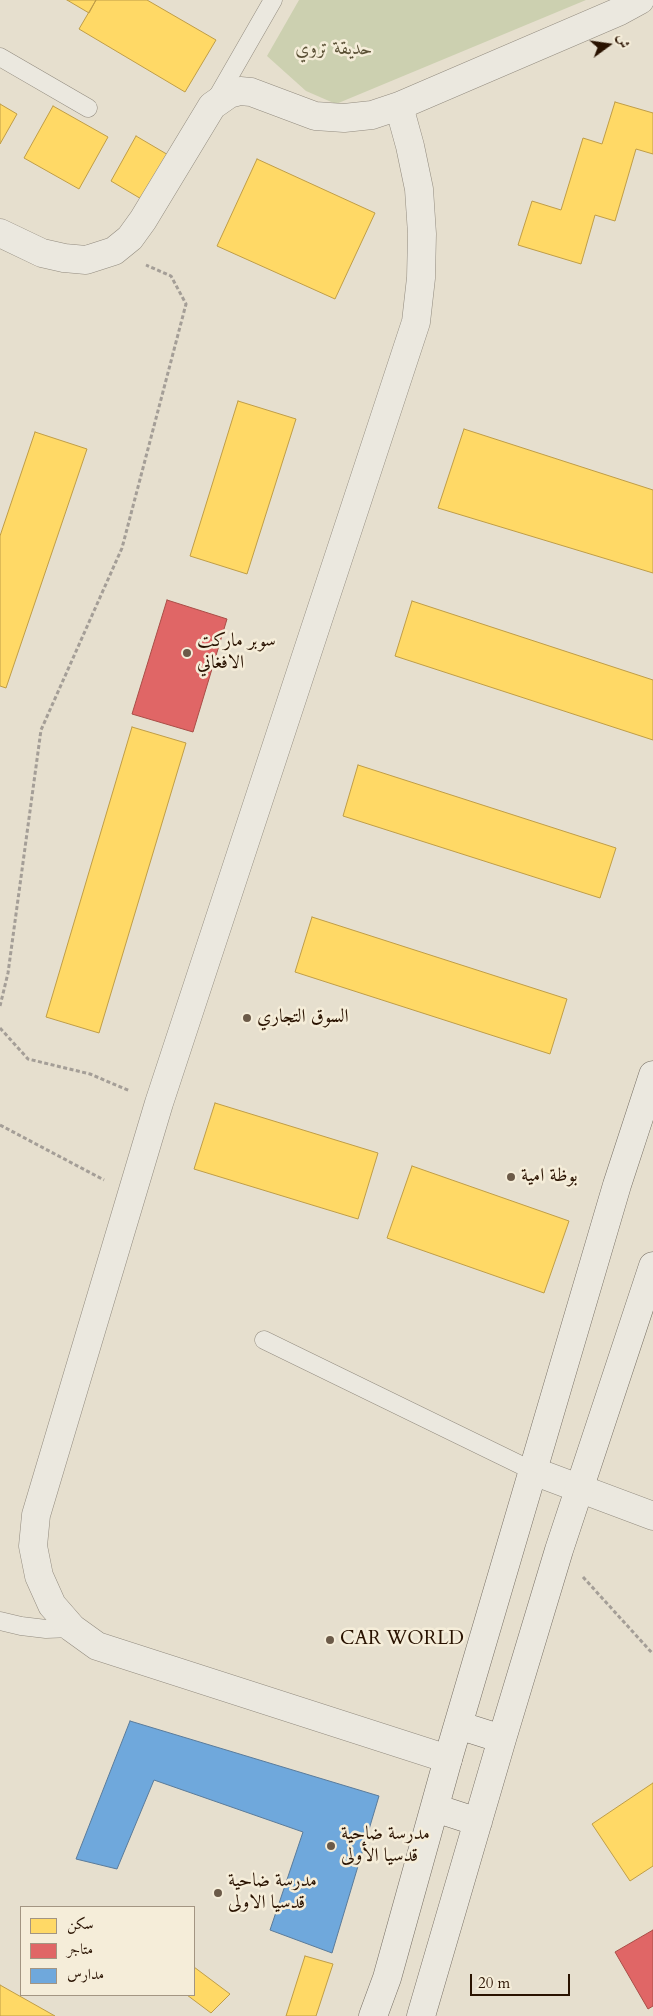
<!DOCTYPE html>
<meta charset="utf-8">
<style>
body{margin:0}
#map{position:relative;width:653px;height:2016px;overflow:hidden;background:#e6dfce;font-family:Cardo,Amiri,serif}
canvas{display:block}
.legend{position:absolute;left:20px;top:1906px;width:175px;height:90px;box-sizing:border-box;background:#f5edd9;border:1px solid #a39582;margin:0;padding:6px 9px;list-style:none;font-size:15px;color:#291200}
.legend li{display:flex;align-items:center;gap:10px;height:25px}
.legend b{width:25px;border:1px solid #a39582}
.north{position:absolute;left:583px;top:20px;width:50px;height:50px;-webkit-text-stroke:4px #f5edd9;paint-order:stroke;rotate:76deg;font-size:14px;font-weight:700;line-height:20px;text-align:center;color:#291200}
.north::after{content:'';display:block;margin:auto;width:18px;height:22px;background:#291200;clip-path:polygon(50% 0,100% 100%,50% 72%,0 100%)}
.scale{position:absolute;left:470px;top:1974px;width:100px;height:22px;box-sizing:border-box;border:2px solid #291200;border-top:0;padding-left:6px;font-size:15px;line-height:18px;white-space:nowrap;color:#291200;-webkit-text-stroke:4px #f5edd9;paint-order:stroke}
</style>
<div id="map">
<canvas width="653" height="2016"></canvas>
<ul class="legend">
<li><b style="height:14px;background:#ffd966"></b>سكن</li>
<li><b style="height:14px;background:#e06666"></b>متاجر</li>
<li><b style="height:14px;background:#6fa8dc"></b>مدارس</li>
</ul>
<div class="north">ش</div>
<div class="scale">20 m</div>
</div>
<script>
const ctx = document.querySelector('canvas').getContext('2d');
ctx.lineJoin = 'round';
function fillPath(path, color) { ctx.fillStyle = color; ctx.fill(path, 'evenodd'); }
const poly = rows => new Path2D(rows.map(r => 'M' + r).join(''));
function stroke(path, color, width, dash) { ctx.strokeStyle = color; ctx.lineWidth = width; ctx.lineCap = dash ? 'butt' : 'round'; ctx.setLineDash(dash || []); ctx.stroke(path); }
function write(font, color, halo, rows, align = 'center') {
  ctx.font = font + ' Cardo,Amiri,serif'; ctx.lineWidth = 5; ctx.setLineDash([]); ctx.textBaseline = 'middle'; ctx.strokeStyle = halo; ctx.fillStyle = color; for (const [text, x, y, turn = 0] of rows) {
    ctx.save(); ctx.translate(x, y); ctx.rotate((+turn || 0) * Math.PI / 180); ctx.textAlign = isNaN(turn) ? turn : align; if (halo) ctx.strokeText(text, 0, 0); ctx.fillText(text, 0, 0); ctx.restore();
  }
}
const green = poly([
 [299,0,586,0,336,104,306,91,267,56]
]);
const homes = poly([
 [67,0,96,0,89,13,67,0],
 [96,0,147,0,216,40,185,92,79,29,96,0],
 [615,102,653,113,653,154,636,149,615,221,595,215,581,264,518,245,532,201,561,210,583,138,602,144,615,102],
 [0,104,17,114,0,144,0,104],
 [53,106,108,137,79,189,24,158,53,106],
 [136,136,170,156,143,200,111,181,136,136],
 [257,159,375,213,335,299,217,246,257,159],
 [238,401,296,419,247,574,190,556,238,401],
 [464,429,653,490,653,573,438,508,464,429],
 [35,432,87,449,6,688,0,686,0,536,35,432],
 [412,601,653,680,653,740,395,656,412,601],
 [132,727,186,743,99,1033,46,1017,132,727],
 [358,765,616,848,600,898,343,816,358,765],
 [312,917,567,999,550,1054,295,972,312,917],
 [215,1103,378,1153,358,1219,194,1169,215,1103],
 [412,1166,569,1221,544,1293,387,1238,412,1166],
 [653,1783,653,1866,630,1881,592,1824,653,1783],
 [305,1956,333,1964,316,2016,286,2016,305,1956],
 [194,1967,230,1994,211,2013,187,1995,194,1995,194,1967],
 [0,1985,55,2016,0,2016,0,1985]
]);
const shops = poly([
 [167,600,227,619,193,732,132,714,167,600],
 [653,1930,653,2006,648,2009,615,1952,653,1930]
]);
const schools = poly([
 [130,1721,379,1796,332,1953,270,1930,303,1832,154,1780,117,1869,76,1859,130,1721]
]);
const path = poly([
 [0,1006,8,973,41,730,122,548,186,304,171,276,146,265],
 [0,1028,28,1059,90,1074,130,1091],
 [0,1125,104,1180],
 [583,1577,653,1654]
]);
const lane = poly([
 [0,57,88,108],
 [215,101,273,0],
 [264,1340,533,1471],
 [0,1621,21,1626,46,1629,72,1628]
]);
const street = poly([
 [399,106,410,146,419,189,422,234,421,278,416,322,159,1103,36,1515,33,1546,39,1576,52,1605,72,1628,97,1646,448,1759],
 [0,233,42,253,64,258,86,260,114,251,130,238,143,220,212,106,229,94,240,91,251,92,315,116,344,118,372,115,399,106,618,12,640,0],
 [533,1471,653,1516]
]);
const secondary = poly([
 [458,1725,502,1739],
 [435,1808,478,1822],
 [373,2016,387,1978,448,1759,617,1185,653,1075],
 [421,2016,502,1739,559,1550,653,1266]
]);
const markers = [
 [187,653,5,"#6b5a48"],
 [247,1018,5,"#6b5a48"],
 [511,1177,5,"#6b5a48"],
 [330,1640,5,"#6b5a48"],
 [331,1846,5,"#6b5a48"],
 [218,1893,5,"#6b5a48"]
];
const parkNames = [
 ["حديقة تروي",334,50]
];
const poiNames = [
 ["سوبر ماركت",197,642],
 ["الافغاني",197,664],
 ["السوق التجاري",257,1018],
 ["بوظة امية",521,1177],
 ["CAR WORLD",340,1640],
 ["مدرسة ضاحية",341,1835],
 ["قدسيا الأولى",341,1857],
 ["مدرسة ضاحية",228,1882],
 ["قدسيا الاولى",228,1904]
];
fillPath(green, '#ccd0b0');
fillPath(homes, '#ffd966');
stroke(homes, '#bf9d47', 1);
fillPath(shops, '#e06666');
stroke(shops, '#a94d47', 1);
fillPath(schools, '#6fa8dc');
stroke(schools, '#5a7b9a', 1);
stroke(lane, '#928b7f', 19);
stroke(street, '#928b7f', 29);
stroke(secondary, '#776f64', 29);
stroke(path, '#a49e97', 3, [4, 2.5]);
stroke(lane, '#ebe8df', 18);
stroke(street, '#ebe8df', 28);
stroke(secondary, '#ebe8df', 28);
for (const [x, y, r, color] of markers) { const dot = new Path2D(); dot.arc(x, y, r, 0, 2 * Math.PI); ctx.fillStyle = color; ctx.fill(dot); stroke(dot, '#f5edd9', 2); }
write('italic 19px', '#5a5035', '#f5edd9', parkNames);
write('19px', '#291200', '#f5edd9', poiNames, 'left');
</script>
